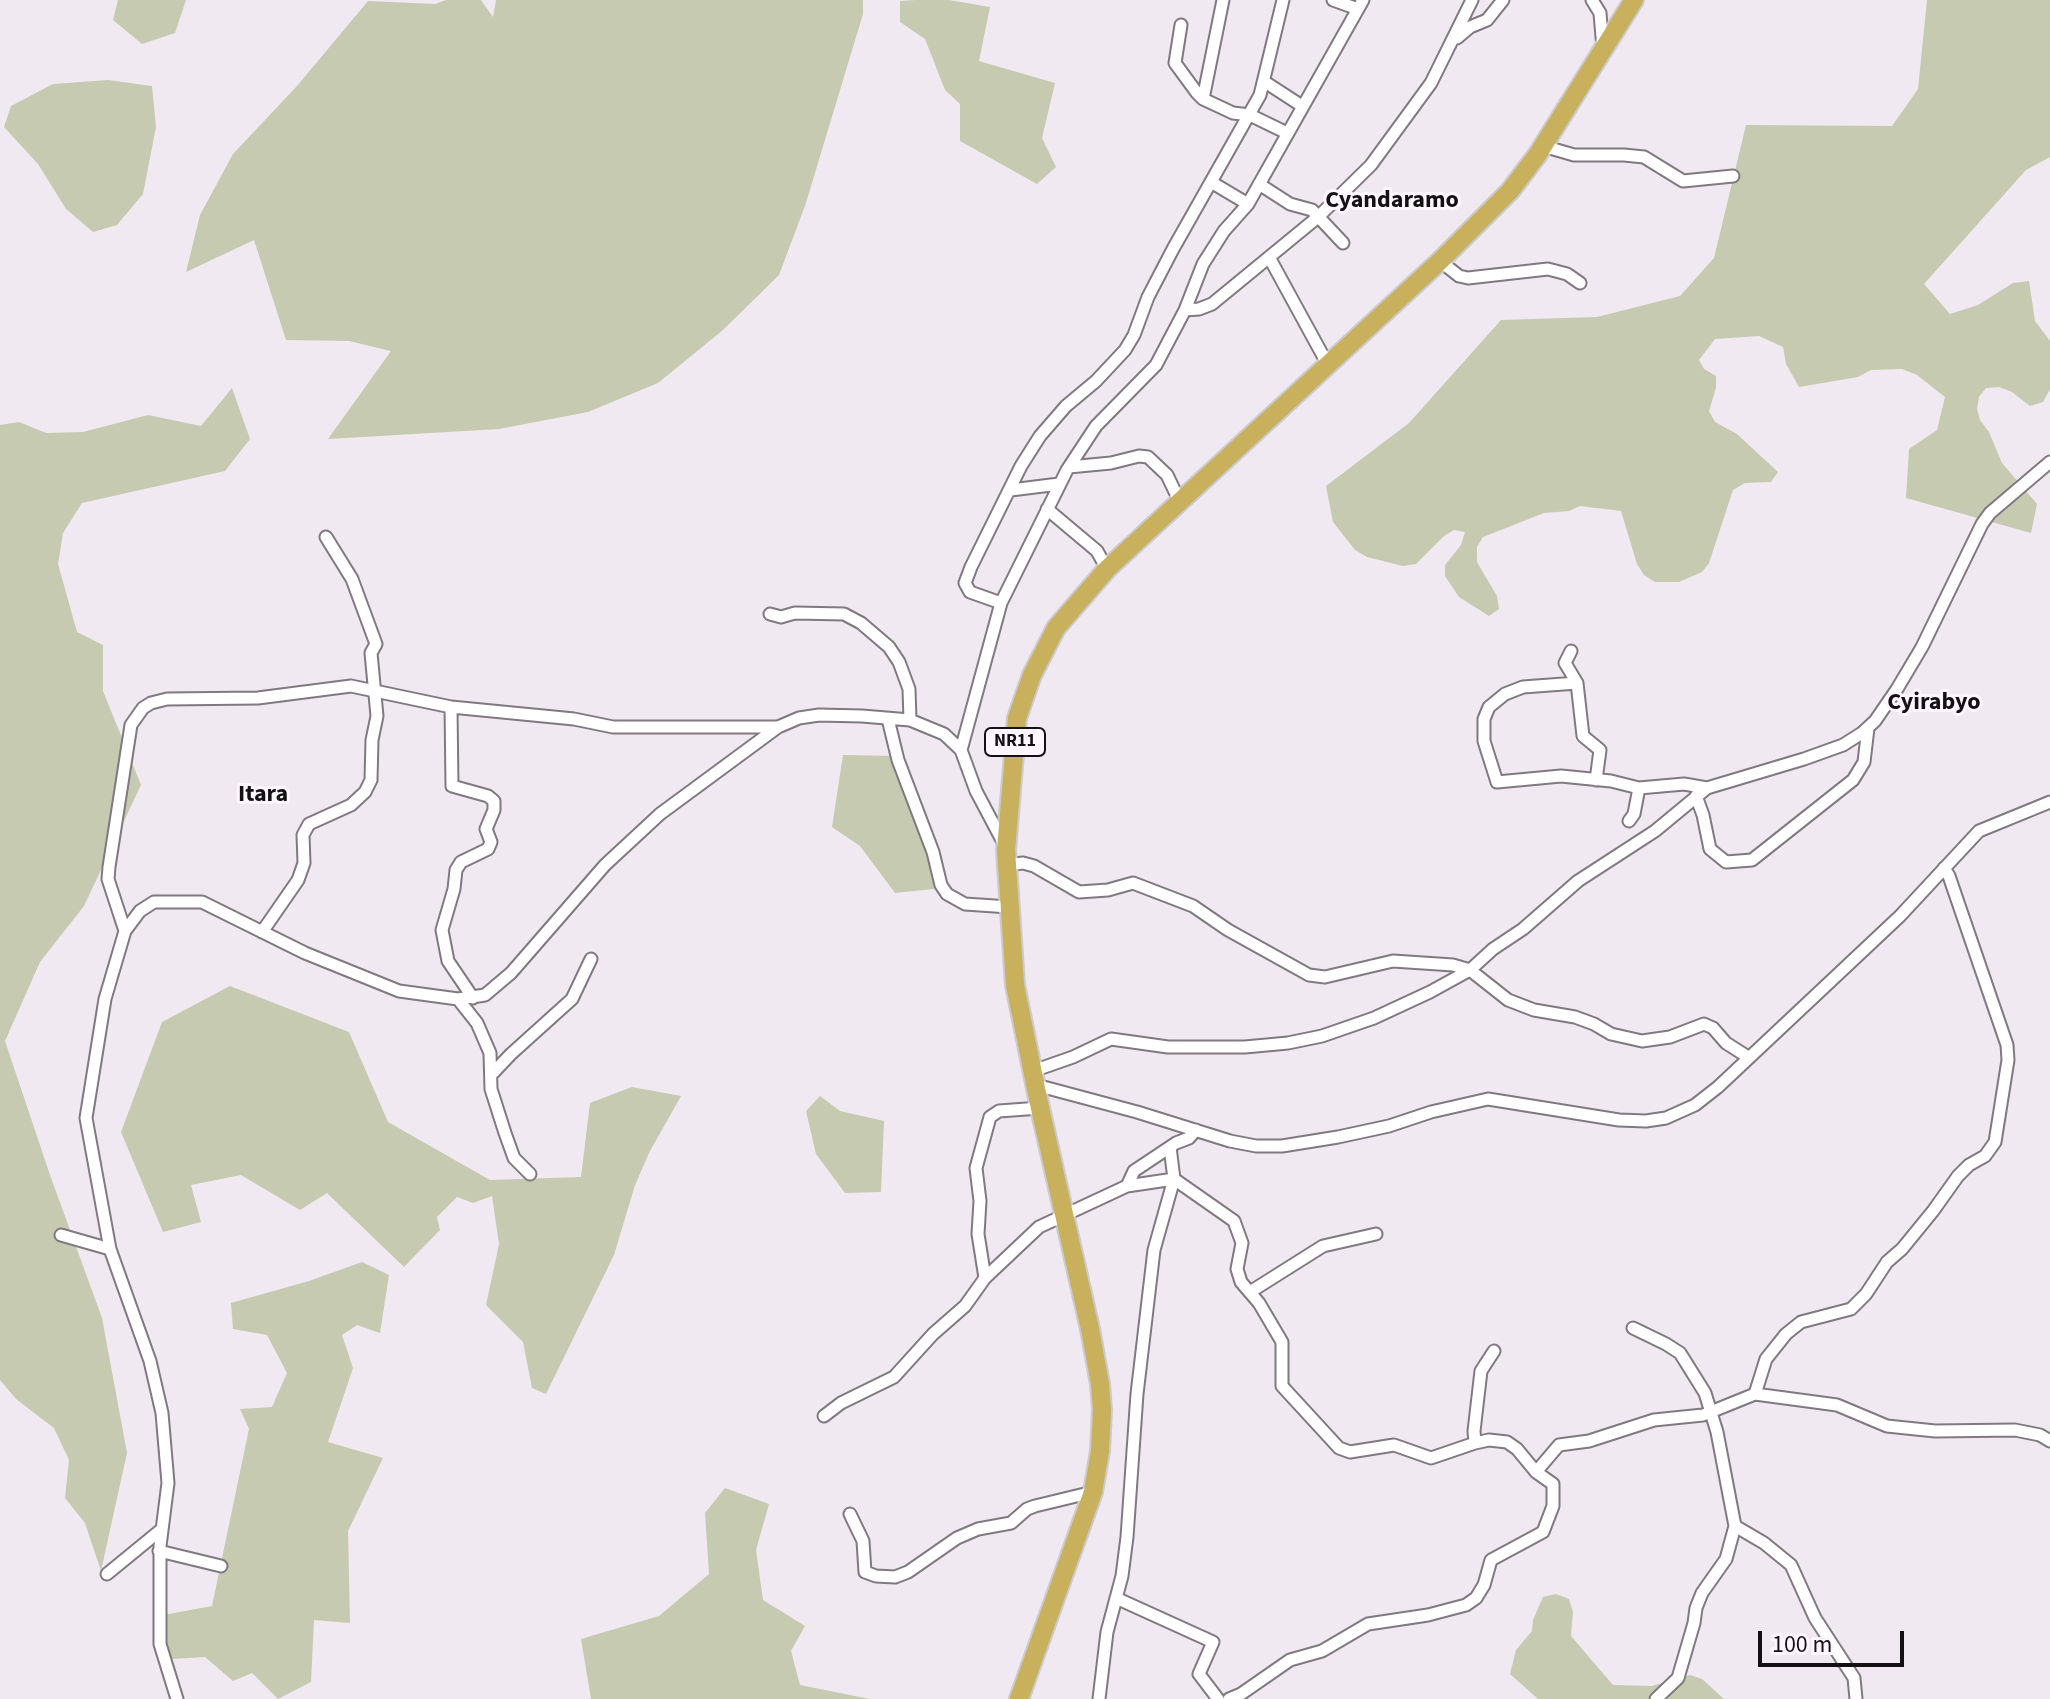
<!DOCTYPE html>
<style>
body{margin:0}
#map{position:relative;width:2050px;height:1699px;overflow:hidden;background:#f1e9f1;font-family:"Source Sans 3",sans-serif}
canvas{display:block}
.scale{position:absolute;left:1758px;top:1631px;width:146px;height:36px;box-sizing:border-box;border:4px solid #141114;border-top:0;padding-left:10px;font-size:24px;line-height:28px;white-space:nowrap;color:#141114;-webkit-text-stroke:6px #fef6fe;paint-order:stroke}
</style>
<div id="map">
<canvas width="2050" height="1699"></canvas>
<div class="scale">100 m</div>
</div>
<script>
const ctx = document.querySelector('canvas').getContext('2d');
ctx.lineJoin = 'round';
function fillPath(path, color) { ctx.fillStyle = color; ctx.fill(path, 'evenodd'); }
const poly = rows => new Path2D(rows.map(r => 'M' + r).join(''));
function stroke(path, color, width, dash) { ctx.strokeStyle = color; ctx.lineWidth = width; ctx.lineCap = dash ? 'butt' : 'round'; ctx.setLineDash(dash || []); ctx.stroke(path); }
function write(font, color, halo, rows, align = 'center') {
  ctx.font = font + ' "Source Sans 3",sans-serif'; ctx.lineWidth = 6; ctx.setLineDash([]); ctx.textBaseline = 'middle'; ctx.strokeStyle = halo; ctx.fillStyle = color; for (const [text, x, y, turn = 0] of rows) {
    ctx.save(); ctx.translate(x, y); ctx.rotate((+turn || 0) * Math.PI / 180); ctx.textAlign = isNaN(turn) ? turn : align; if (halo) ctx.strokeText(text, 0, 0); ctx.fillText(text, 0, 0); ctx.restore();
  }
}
const green = poly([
 [118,0,186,0,175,33,142,44,113,20],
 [446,0,481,0,493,17,496,0,863,0,863,14,805,206,779,275,723,330,658,383,588,412,499,429,328,439,391,351,349,341,286,340,254,240,186,272,200,215,233,154,297,86,368,1,435,4],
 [916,0,949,0,990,7,979,61,1055,83,1042,138,1056,167,1037,184,960,141,960,104,945,90,925,39,900,22,900,1],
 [1927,0,2050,0,2050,157,2026,170,1924,284,1950,314,1978,305,2013,283,2029,281,2035,321,2050,341,2050,389,2043,402,2030,406,2012,392,1999,387,1986,388,1979,397,1977,409,1980,420,1989,432,2002,463,2037,504,2031,533,1906,498,1909,449,1937,430,1945,397,1917,375,1902,369,1871,370,1858,377,1799,387,1786,364,1783,347,1759,336,1715,339,1699,360,1704,369,1716,376,1716,388,1709,411,1715,422,1737,434,1778,472,1771,482,1745,483,1733,490,1709,563,1702,572,1679,582,1655,582,1644,575,1637,564,1621,511,1580,506,1569,511,1544,513,1483,537,1477,547,1477,562,1497,596,1499,609,1489,616,1459,597,1445,576,1445,565,1461,545,1465,532,1454,530,1444,536,1416,564,1403,566,1367,557,1355,550,1333,522,1326,486,1409,423,1501,320,1597,317,1680,296,1714,258,1746,125,1892,126,1918,89],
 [108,80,152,86,156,127,143,194,117,225,93,232,66,209,38,164,4,127,11,106,53,84],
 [232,388,250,439,225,471,82,503,63,533,58,564,77,632,103,645,103,691,141,785,84,906,40,962,5,1041,50,1175,102,1318,127,1453,101,1571,85,1523,65,1498,69,1460,54,1428,16,1399,0,1380,0,425,19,422,46,433,83,432,148,415,201,426],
 [843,755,897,756,941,885,933,889,895,893,860,846,832,827],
 [230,986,349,1032,388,1122,490,1180,581,1177,590,1103,632,1087,681,1096,650,1151,635,1185,614,1255,546,1394,532,1388,523,1342,486,1305,499,1244,492,1196,473,1203,457,1197,437,1217,440,1230,404,1267,327,1193,300,1210,241,1175,191,1185,201,1222,163,1232,121,1132,162,1022],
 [820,1096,840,1111,884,1121,881,1192,845,1193,816,1154,806,1111],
 [362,1262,389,1275,380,1333,357,1325,342,1335,353,1368,328,1442,383,1458,348,1531,350,1623,314,1620,311,1682,278,1699,252,1673,233,1681,205,1657,172,1659,158,1616,212,1606,249,1429,240,1409,272,1407,287,1373,267,1335,233,1329,231,1303,309,1281],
 [725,1488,769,1504,756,1550,763,1600,805,1626,791,1651,800,1685,870,1699,591,1699,581,1639,659,1616,709,1574,705,1513],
 [1556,1594,1569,1599,1573,1612,1571,1636,1613,1685,1652,1686,1690,1675,1702,1679,1724,1699,1538,1699,1510,1674,1516,1650,1532,1631,1533,1620,1543,1597]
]);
const minor = poly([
 [1333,0,1358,9],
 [1592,0,1600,13,1603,49],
 [1181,25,1175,63,1197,93,1203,99,1233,113,1250,115,1287,133],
 [1457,38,1470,27,1487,20,1503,0],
 [1265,82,1302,106],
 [1203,99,1223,0],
 [1543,146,1574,155,1624,155,1644,157,1683,181,1733,176],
 [1211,182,1248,204],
 [1259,184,1290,204,1312,210,1343,243],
 [1269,257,1328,365],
 [1440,261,1459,276,1468,278,1548,269,1567,274,1580,283],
 [1185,310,1199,309,1212,304,1318,217,1371,165,1431,83,1472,0],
 [1069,467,1111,463,1139,456,1148,457,1167,475,1179,500],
 [1011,490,1059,484],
 [1047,509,1097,551,1107,569],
 [1001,603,970,592,965,583,971,567,1021,466,1040,436,1066,406,1096,381,1125,350,1134,335,1148,297,1173,249,1260,95,1283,0],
 [770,614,781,617,795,613,844,614,861,623,889,647,899,662,909,689,910,720],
 [1571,651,1565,663,1577,683,1583,736,1600,750,1596,780],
 [1577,683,1523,687,1505,694,1489,707,1484,719,1484,741,1497,782,1561,776,1611,781,1639,788,1684,784,1707,788],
 [451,707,452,786,488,796,494,801,494,810,486,829,491,842,488,849,461,862,456,870,454,889,442,930,448,961,473,998],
 [888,719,898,760,933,852,941,885,947,894,965,904,1009,907],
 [961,750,1001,603,1067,470,1096,426,1156,365,1185,310,1203,264,1224,231,1248,204,1363,0],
 [1696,796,1703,815,1710,849,1726,862,1752,860,1853,780,1864,762,1868,728],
 [1629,821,1634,814,1639,788],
 [1006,865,1023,863,1034,866,1079,892,1108,890,1133,883,1193,906,1228,930,1309,975,1325,977,1393,961,1453,965,1470,970,1508,1000,1534,1010,1575,1017,1594,1024,1611,1034,1642,1041,1670,1037,1704,1024,1713,1028,1726,1043,1748,1057],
 [125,931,108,879,109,867,131,725,143,708,151,703,167,699,258,698,351,686,451,707,574,719,613,727,777,727],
 [262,932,298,880,304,863,303,835,309,824,351,805,365,792,371,780,372,740,377,716,371,653,376,644,352,579,326,537],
 [458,999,477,1023,490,1053,491,1089,505,1133,514,1158,530,1174],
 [1033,1071,1073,1057,1111,1039,1168,1047,1245,1047,1288,1043,1322,1036,1374,1018,1430,992,1470,970,1493,949,1523,929,1578,881,1655,831,1707,788,1804,759,1843,745,1862,733,1875,721,1897,689,1922,647,1982,524,1990,513,2050,462],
 [491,1075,511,1054,572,999,591,959],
 [1036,1085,1137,1112,1230,1141,1256,1146,1282,1146,1338,1137,1389,1126,1431,1112,1488,1099,1619,1120,1646,1121,1666,1118,1695,1105,1718,1087,1900,916,1979,831,2050,802],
 [1127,1186,1134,1171,1176,1143,1189,1138,1196,1130],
 [61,1235,110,1249],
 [985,1278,978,1234,980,1201,976,1168,990,1117,999,1111,1040,1108],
 [1250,1292,1323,1246,1376,1234],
 [1633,1328,1666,1344,1680,1353,1705,1393,1717,1432,1735,1526,1726,1559,1702,1593,1696,1608,1694,1623,1678,1678,1656,1699],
 [1755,1394,1837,1405,1887,1426,1935,1431,2015,1430,2040,1435,2050,1441],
 [824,1416,841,1403,894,1377,933,1334,965,1306,985,1278,1039,1227,1127,1186,1174,1179,1234,1221,1242,1243,1237,1269,1241,1282,1259,1303,1282,1342,1282,1386,1339,1448,1350,1452,1394,1445,1431,1458,1475,1443,1489,1440,1507,1442,1517,1449,1536,1472,1553,1484,1553,1506,1543,1532,1491,1560,1484,1585,1476,1598,1466,1605,1428,1615,1368,1624,1322,1651,1290,1660,1241,1694,1229,1699],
 [1475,1443,1474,1431,1481,1371,1494,1351],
 [1536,1472,1559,1445,1589,1441,1654,1420,1703,1415,1755,1394,1766,1359,1786,1334,1801,1322,1851,1309,1866,1294,1887,1262,1902,1249,1933,1211,1958,1176,1969,1165,1985,1156,1995,1142,2008,1060,2007,1045,1949,876,1944,868],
 [850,1514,863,1541,865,1572,876,1576,895,1577,908,1572,957,1538,978,1529,1011,1523,1027,1509,1035,1506,1093,1492],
 [1735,1526,1764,1543,1791,1565,1815,1618,1854,1678,1856,1699],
 [159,1551,221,1566],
 [107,1574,162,1529],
 [1116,1598,1213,1642,1199,1674,1218,1699],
 [177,1699,160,1644,160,1546,168,1483,162,1413,150,1361,110,1249,86,1118,105,999,125,931,140,911,154,902,202,902,305,953,399,991,458,999,485,995,511,973,605,865,660,814,778,727,799,718,819,715,862,716,910,720,944,734,961,750,976,791,1003,842],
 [1099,1699,1107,1632,1122,1576,1127,1537,1137,1394,1154,1250,1174,1179,1170,1147]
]);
const trunk = poly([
 [1019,1699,1093,1492,1100,1451,1102,1410,1100,1384,1090,1329,1040,1108,1015,985,1006,850,1017,718,1032,675,1056,628,1107,569,1440,261,1510,191,1538,154,1634,0]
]);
const shields = [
 [1015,742,60]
];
const shieldNames = [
 ["NR11",1015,742]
];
const quarterNames = [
 ["Cyandaramo",1392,202],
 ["Cyirabyo",1934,704],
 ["Itara",263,796]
];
fillPath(green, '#c5cab0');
stroke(minor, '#807980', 15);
stroke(trunk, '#cbcbcb', 22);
stroke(minor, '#fff', 11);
stroke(trunk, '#c8b05c', 18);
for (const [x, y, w] of shields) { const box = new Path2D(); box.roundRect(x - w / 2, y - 14, w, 28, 6); ctx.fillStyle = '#fef6fe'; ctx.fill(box); stroke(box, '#141114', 2); }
write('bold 18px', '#141114', null, shieldNames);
write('bold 24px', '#141114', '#fef6fe', quarterNames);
</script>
